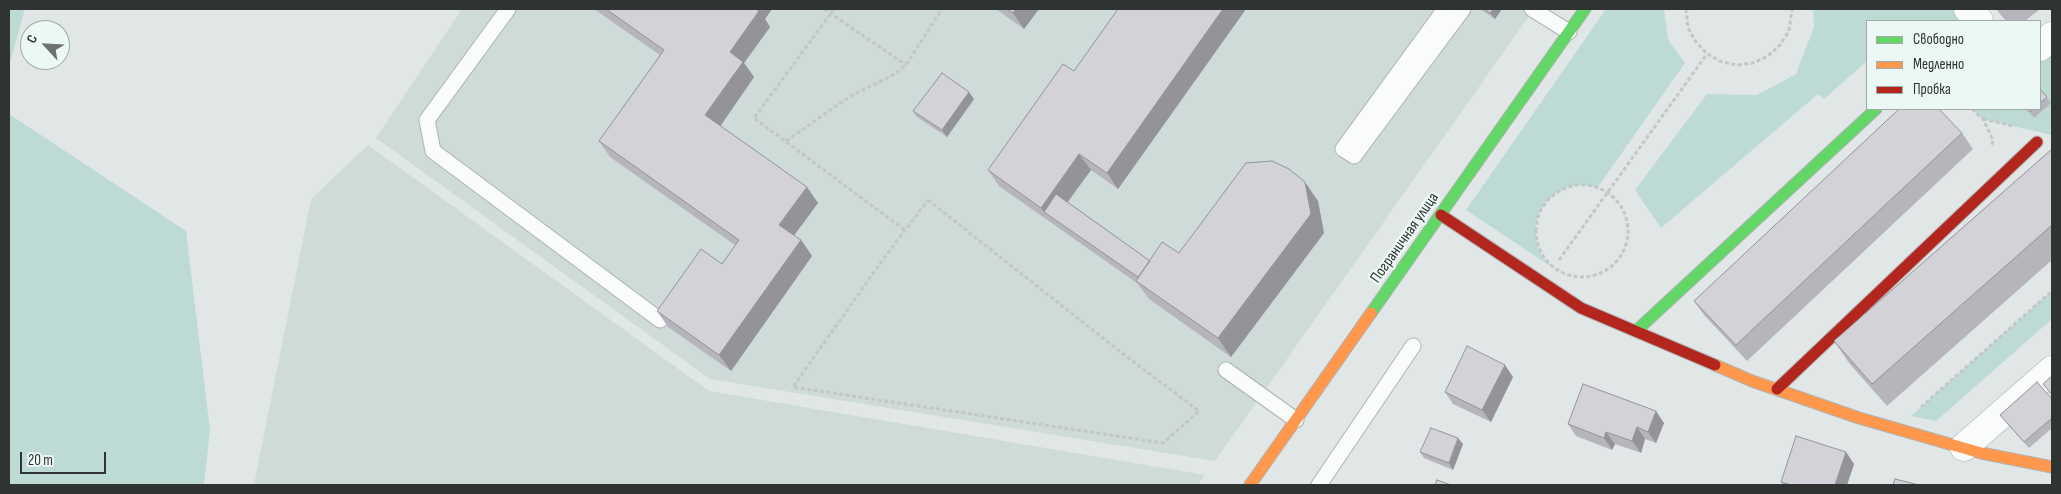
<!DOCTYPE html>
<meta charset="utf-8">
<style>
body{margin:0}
#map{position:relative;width:2061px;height:494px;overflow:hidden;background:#e1e7e6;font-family:"Sofia Sans Condensed",sans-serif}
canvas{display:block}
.frame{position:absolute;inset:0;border:10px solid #2f3432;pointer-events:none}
.legend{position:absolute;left:1866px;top:20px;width:175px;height:90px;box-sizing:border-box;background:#ebf8f4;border:1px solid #a0aaa6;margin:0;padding:6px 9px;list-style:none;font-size:15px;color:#2f3432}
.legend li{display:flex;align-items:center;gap:10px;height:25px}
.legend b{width:25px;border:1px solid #a0aaa6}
.north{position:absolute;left:20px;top:20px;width:50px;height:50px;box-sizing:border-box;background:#ebf8f4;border:1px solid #a0aaa6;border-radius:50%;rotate:295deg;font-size:14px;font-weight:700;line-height:20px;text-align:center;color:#2f3432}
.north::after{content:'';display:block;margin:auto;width:18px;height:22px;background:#6d7371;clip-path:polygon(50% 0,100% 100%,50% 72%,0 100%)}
.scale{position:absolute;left:20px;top:452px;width:86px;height:22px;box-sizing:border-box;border:2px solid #2f3432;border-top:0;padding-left:6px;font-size:15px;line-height:18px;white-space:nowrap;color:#2f3432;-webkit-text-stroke:4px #ebf8f4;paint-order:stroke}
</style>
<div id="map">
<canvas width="2061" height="494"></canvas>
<div class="frame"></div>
<ul class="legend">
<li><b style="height:6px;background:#63d668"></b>Свободно</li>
<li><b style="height:6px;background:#ff974d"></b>Медленно</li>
<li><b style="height:6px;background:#b3261e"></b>Пробка</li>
</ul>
<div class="north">С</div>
<div class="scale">20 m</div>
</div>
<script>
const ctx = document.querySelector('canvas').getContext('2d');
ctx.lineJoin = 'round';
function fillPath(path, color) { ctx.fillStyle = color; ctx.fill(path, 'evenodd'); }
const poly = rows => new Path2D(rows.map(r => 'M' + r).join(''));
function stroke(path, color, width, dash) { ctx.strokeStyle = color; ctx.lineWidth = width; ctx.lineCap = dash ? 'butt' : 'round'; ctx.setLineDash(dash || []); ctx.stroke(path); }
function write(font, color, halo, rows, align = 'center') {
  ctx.font = font + ' "Sofia Sans Condensed",sans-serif'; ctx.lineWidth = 5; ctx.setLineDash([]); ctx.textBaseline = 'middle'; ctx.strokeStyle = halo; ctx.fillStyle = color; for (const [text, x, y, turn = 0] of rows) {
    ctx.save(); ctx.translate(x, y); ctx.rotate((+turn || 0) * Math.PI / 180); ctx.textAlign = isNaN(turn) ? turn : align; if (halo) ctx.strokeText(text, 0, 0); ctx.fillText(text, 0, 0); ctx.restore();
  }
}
const built = poly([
 [462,9,1534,9,1215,461,710,379,376,138],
 [368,145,709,391,1205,475,1198,485,254,485,311,199]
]);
const green = poly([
 [9,9,25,9,9,66],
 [1606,9,1664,9,1668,40,1685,63,1598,187,1584,185,1569,186,1556,193,1545,203,1538,215,1535,230,1537,244,1543,258,1553,268,1466,210],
 [1813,9,1968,9,1979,21,1867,21,1867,61,1824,99,1818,94,1661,228,1635,190,1707,94,1757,95,1796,74,1814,27],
 [2040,52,2049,55,2052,59,2052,135,1983,119,1971,109,2040,109],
 [9,114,186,231,210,430,204,485,9,485],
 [2052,291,2052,319,1936,421,1911,416]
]);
const path = poly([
 [824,9,906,65],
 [834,9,754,118,906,231],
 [1686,9,1688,28,1696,42,1707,54,1722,62,1737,65,1753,63,1768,56,1780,45,1789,31,1792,9],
 [1972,109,1983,119,1993,140,1992,145],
 [1983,119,2013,126],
 [786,141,849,97,893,75,906,65,942,9],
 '1536 231a46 46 0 1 1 92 0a46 46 0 1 1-92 0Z',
 [928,200,1118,350,1199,411,1163,443,793,387,884,258,928,200],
 [1559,260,1707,54],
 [1921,407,2052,291]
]);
const lane = poly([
 [508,9,427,120,433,151,660,320],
 [1445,9,1343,149,1354,156,1463,9],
 [1532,9,1569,32],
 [1226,370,1296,420],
 [1319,485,1413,346]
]);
const street = poly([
 [1968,9,1979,21],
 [2040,47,2052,36],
 [1964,447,2052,370]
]);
const fast = poly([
 [1371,313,1585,9],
 [1636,331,1876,109]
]);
const slow = poly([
 [1715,365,1752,381,1859,418,1981,453,2052,467],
 [1250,485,1371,313]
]);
const jam = poly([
 [1441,215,1581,308,1715,365],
 [1777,389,2037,142]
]);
const wall = poly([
 [594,9,772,9,765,19,770,27,744,63,754,77,720,125,818,203,794,235,801,240,812,256,731,371,668,327,657,311,722,264,735,245,610,157,599,141,660,55],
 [996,9,1039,9,1024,29],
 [1118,9,1246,9,1118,189,1091,170,1068,202,1150,261,1179,253,1318,201,1324,233,1231,357,1149,299,1137,283,999,186,988,170,1074,71],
 [1480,9,1502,9,1495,19],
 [1996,9,2040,9,2025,21,2006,21],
 [2040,89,2051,103,2034,118,2026,109,2040,109],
 [974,99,947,137,917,117,913,111],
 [1962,133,1973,149,1747,361,1705,316,1694,301],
 [2052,149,2052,260,1887,406,1849,363,1834,341],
 [1513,377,1491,422,1453,404,1445,392],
 [2052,399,2052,428,2029,448,2005,421,2000,415],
 [1664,423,1656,443,1645,439,1641,453,1615,444,1612,450,1576,436,1568,424],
 [1463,444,1453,470,1424,458,1420,452],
 [1846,452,1854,464,1847,485,1783,485,1781,482]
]);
const shadedWall = poly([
 [755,9,772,9,765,19,770,27,744,63,754,77,717,131,705,115,730,52],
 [1016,9,1039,9,1024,29,1013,13],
 [1223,9,1246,9,1118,189,1107,173],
 [1493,9,1502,9,1495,19,1490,13],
 [969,92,974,99,947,137,942,130],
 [1079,154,1091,170,1055,219,1044,212,1041,208],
 [1305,182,1318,201,1324,233,1231,357,1218,338],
 [807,187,818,203,790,241,779,225],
 [801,240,812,256,731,371,719,355],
 [1505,365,1513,377,1491,422,1482,410],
 [1656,411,1664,423,1656,443,1648,432],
 [1637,427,1645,439,1641,453,1632,441],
 [1606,432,1615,444,1612,450,1604,438],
 [1458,438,1463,444,1453,470,1449,463],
 [1846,452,1854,464,1847,485,1835,485]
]);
const building = poly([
 [606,9,756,9,759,11,730,52,743,62,705,115,807,187,779,225,801,240,719,355,657,311,701,249,722,264,739,240,599,141,664,50,606,9],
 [1007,9,1016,9,1013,13,1007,9],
 [1118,9,1223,9,1107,173,1079,154,1041,208,988,170,1063,64,1074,71,1118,9],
 [1484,9,1493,9,1490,13,1484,9],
 [942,73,969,92,942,130,913,111,942,73],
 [2040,89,2047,97,2040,103,2040,89],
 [1899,109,1939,109,1962,133,1736,345,1694,301,1899,109],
 [2027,109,2033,109,2030,112,2027,109],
 [2052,149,2052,225,1872,384,1834,341,2052,149],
 [1272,161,1289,169,1305,182,1311,214,1218,338,1136,281,1162,242,1179,253,1246,163,1272,161],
 [1056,194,1150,261,1138,277,1044,212,1056,194],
 [1467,346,1505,365,1482,410,1445,392,1467,346],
 [2052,376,2052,395,2043,384,2052,376],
 [2037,382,2052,399,2052,418,2024,442,2000,415,2037,382],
 [1583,384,1656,411,1648,432,1637,427,1632,441,1606,432,1604,438,1568,424,1583,384],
 [1431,428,1458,438,1449,463,1420,452,1431,428],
 [1796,436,1846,452,1835,485,1791,485,1781,482,1796,436],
 [1895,479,1919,485,1893,485,1895,479],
 [1437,480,1451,485,1435,485,1437,480]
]);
const streetNames = [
 ["Пограничная улица",1405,238,-55]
];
fillPath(built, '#cedbd8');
fillPath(green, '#bddbd4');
stroke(lane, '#afb3b2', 17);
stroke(street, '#afb3b2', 29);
stroke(fast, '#afb3b2', 13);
stroke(slow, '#afb3b2', 13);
stroke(jam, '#afb3b2', 13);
stroke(path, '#c4c7c7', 3, [4, 2.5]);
stroke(lane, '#fafbfb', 15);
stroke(street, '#fafbfb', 28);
stroke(fast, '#63d668', 11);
stroke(slow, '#ff974d', 11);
stroke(jam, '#b3261e', 11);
fillPath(wall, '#b6b5bb');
fillPath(shadedWall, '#949398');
fillPath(building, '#d4d2d9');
stroke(building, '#949398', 1);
write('16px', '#2f3432', '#ebf8f4', streetNames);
</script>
